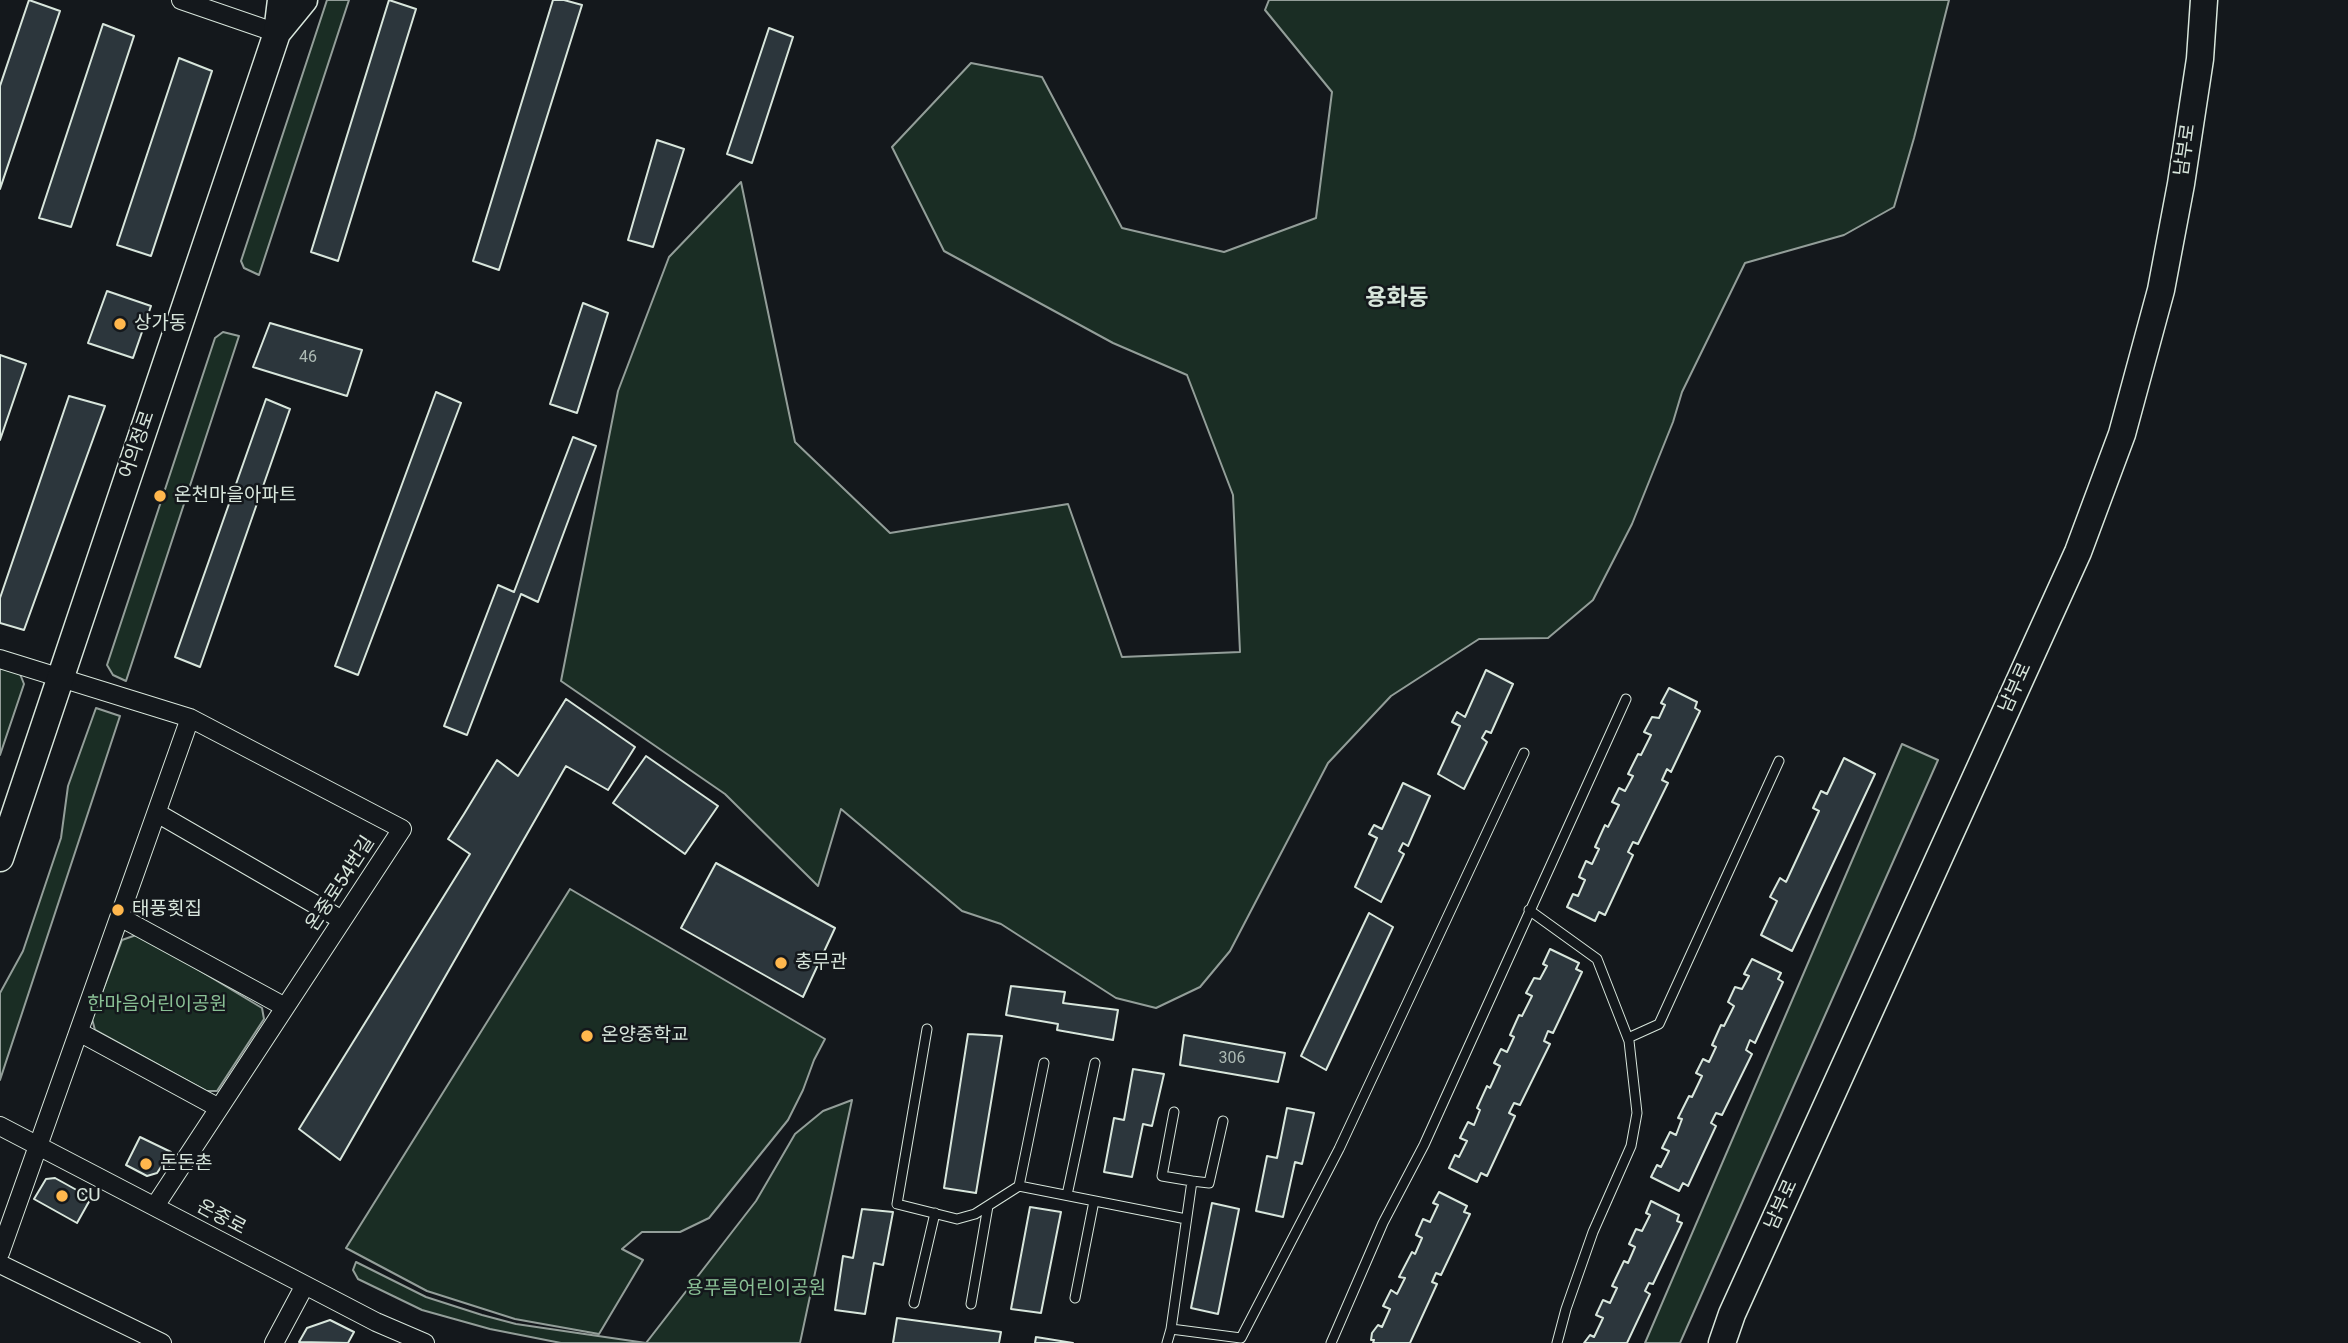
<!DOCTYPE html>
<meta charset="utf-8">
<style>
body{margin:0}
canvas{display:block;background:#14181c}
</style>
<canvas width="2348" height="1343"></canvas>
<script>
const ctx = document.querySelector('canvas').getContext('2d');
ctx.lineJoin = 'round';
function fillPath(path, color) { ctx.fillStyle = color; ctx.fill(path, 'evenodd'); }
const poly = rows => new Path2D(rows.map(r => 'M' + r).join(''));
function stroke(path, color, width, dash) { ctx.strokeStyle = color; ctx.lineWidth = width; ctx.lineCap = dash ? 'butt' : 'round'; ctx.setLineDash(dash || []); ctx.stroke(path); }
function write(font, color, halo, rows, align = 'center') {
  ctx.font = font + ' Roboto,"Noto Sans KR",sans-serif'; ctx.lineWidth = 5; ctx.setLineDash([]); ctx.textBaseline = 'middle'; ctx.strokeStyle = halo; ctx.fillStyle = color; for (const [text, x, y, turn = 0] of rows) {
    ctx.save(); ctx.translate(x, y); ctx.rotate((+turn || 0) * Math.PI / 180); ctx.textAlign = isNaN(turn) ? turn : align; if (halo) ctx.strokeText(text, 0, 0); ctx.fillText(text, 0, 0); ctx.restore();
  }
}
const green = poly([
 [327,0,349,0,259,275,244,268,241,261,327,0],
 [1269,0,1949,0,1914,138,1894,207,1844,235,1745,263,1682,392,1673,422,1632,524,1593,600,1548,638,1479,639,1391,696,1328,763,1230,951,1200,987,1156,1008,1116,998,1001,924,962,911,841,809,818,886,725,794,561,681,618,391,669,257,741,182,795,442,890,533,1068,504,1122,657,1240,652,1233,495,1187,375,1113,343,944,251,892,147,971,63,1042,77,1122,228,1224,252,1316,218,1332,92,1265,10,1269,0],
 [223,332,239,336,126,681,113,675,107,665,215,338,223,332],
 [0,667,20,674,24,684,0,755,0,667],
 [96,708,120,716,0,1080,0,993,23,951,61,838,68,786,96,708],
 [1902,744,1938,760,1680,1343,1645,1343,1902,744],
 [570,889,825,1039,814,1060,803,1090,788,1120,709,1218,680,1232,642,1232,622,1249,643,1260,599,1334,515,1319,427,1291,346,1248,570,889],
 [139,934,262,1008,264,1019,217,1091,206,1091,95,1030,92,1019,122,940,139,934],
 [852,1100,800,1343,561,1343,490,1329,422,1310,358,1279,353,1270,356,1262,426,1297,482,1315,516,1324,646,1343,756,1201,795,1134,823,1111,852,1100]
]);
const building = poly([
 [29,0,60,11,0,189,0,86,29,0],
 [389,0,416,9,338,261,311,252,389,0],
 [553,0,564,0,582,5,499,270,473,261,553,0],
 [103,24,134,36,71,227,39,218,103,24],
 [769,28,793,37,752,163,727,154,769,28],
 [179,58,212,71,151,256,117,245,179,58],
 [657,140,684,149,653,247,628,240,657,140],
 [107,291,151,306,133,358,88,343,107,291],
 [583,303,608,313,577,413,550,404,583,303],
 [270,323,362,350,347,396,253,367,270,323],
 [0,355,26,364,0,440,0,355],
 [436,392,461,403,358,675,335,666,436,392],
 [69,396,105,406,24,630,0,623,0,598,69,396],
 [266,399,290,409,200,667,175,657,266,399],
 [573,437,596,446,538,602,521,594,467,735,444,726,498,585,514,592,573,437],
 [1486,670,1513,684,1491,733,1486,731,1482,738,1487,742,1464,789,1438,774,1460,726,1452,722,1457,712,1465,717,1486,670],
 [1669,688,1697,702,1695,708,1700,711,1671,772,1667,769,1662,780,1668,783,1638,844,1633,842,1628,852,1633,855,1605,915,1599,912,1595,921,1567,907,1573,894,1578,896,1585,880,1579,877,1586,861,1592,864,1599,849,1595,847,1605,825,1608,827,1619,805,1612,802,1619,788,1625,791,1633,776,1628,774,1638,754,1641,755,1651,735,1644,732,1652,717,1659,718,1665,705,1661,703,1669,688],
 [566,699,635,747,608,790,566,766,340,1160,299,1129,470,854,448,839,464,814,497,760,518,776,566,699],
 [646,756,718,806,685,854,613,803,646,756],
 [1844,758,1875,774,1792,951,1761,935,1777,901,1770,897,1780,878,1786,882,1819,811,1813,808,1821,791,1827,794,1844,758],
 [1403,783,1430,796,1408,846,1403,843,1399,851,1404,854,1381,902,1355,887,1377,838,1369,834,1374,825,1382,829,1403,783],
 [716,863,835,928,803,997,681,928,716,863],
 [1369,913,1393,927,1326,1070,1301,1056,1369,913],
 [1550,949,1579,963,1576,969,1582,972,1553,1033,1548,1031,1544,1041,1550,1044,1520,1105,1514,1103,1509,1113,1515,1116,1487,1176,1481,1173,1477,1182,1449,1168,1455,1155,1459,1157,1467,1141,1460,1138,1468,1122,1474,1125,1480,1110,1477,1108,1487,1086,1490,1088,1500,1066,1494,1063,1501,1049,1507,1052,1514,1037,1510,1035,1519,1015,1522,1016,1532,996,1526,993,1534,978,1540,979,1547,966,1543,964,1550,949],
 [1752,959,1781,973,1778,979,1783,982,1755,1043,1750,1040,1746,1050,1752,1054,1722,1115,1716,1113,1711,1123,1716,1126,1688,1186,1683,1183,1679,1191,1651,1177,1657,1165,1661,1167,1669,1151,1662,1148,1670,1132,1676,1135,1682,1119,1678,1118,1689,1096,1692,1097,1702,1076,1696,1073,1703,1059,1709,1062,1716,1047,1712,1045,1721,1025,1724,1026,1734,1006,1728,1002,1735,987,1742,989,1749,976,1744,974,1752,959],
 [1011,986,1065,992,1063,1003,1118,1010,1113,1040,1057,1030,1058,1024,1006,1015,1011,986],
 [968,1034,1002,1036,976,1193,944,1188,968,1034],
 [1184,1035,1285,1053,1278,1082,1180,1065,1184,1035],
 [1133,1069,1164,1074,1152,1126,1143,1124,1132,1177,1104,1172,1114,1118,1124,1120,1133,1069],
 [1287,1108,1314,1113,1302,1164,1295,1162,1283,1217,1256,1211,1267,1156,1277,1158,1287,1108],
 [140,1137,171,1152,157,1173,147,1176,126,1165,140,1137],
 [55,1178,91,1198,77,1223,34,1199,46,1179,55,1178],
 [1439,1192,1467,1206,1464,1212,1470,1214,1441,1275,1436,1273,1432,1282,1437,1284,1410,1343,1373,1343,1374,1340,1371,1340,1372,1333,1378,1325,1382,1327,1390,1309,1383,1306,1391,1290,1397,1294,1405,1278,1399,1277,1412,1252,1415,1254,1422,1238,1416,1235,1423,1219,1430,1222,1438,1205,1433,1203,1439,1192],
 [1651,1201,1679,1215,1677,1221,1682,1223,1653,1284,1649,1283,1645,1291,1650,1294,1627,1343,1584,1343,1590,1335,1594,1337,1603,1318,1596,1315,1603,1300,1610,1303,1617,1288,1612,1286,1624,1261,1628,1263,1635,1247,1629,1244,1636,1229,1642,1231,1650,1215,1646,1213,1651,1201],
 [1212,1203,1239,1209,1218,1314,1191,1308,1212,1203],
 [1030,1207,1061,1212,1041,1313,1011,1309,1030,1207],
 [862,1209,893,1212,883,1265,874,1263,865,1314,835,1310,843,1256,853,1258,862,1209],
 [897,1318,1001,1332,999,1343,893,1343,897,1318],
 [330,1320,354,1332,348,1343,299,1342,307,1328,330,1320],
 [1036,1337,1073,1343,1035,1343,1036,1337]
]);
const lane = poly([
 [1529,910,1597,959,1629,1041,1637,1113,1631,1146,1593,1232,1566,1309,1557,1343],
 [927,1029,897,1204,957,1219,975,1214,1019,1186,1186,1219],
 [1628,1038,1659,1024,1779,761],
 [1192,1181,1209,1183,1223,1121],
 [1019,1186,1044,1063],
 [1067,1195,1095,1063],
 [1075,1298,1094,1201],
 [914,1303,935,1213],
 [971,1304,988,1206],
 [1171,1329,1192,1181,1162,1176,1174,1112],
 [1167,1343,1171,1329,1241,1338,1339,1149,1524,753],
 [1331,1343,1383,1223,1424,1145,1626,699]
]);
const street = poly([
 [181,0,277,33],
 [0,659,190,718,402,829,155,1206],
 [157,813,342,920],
 [120,917,285,1007],
 [79,1032,219,1108],
 [0,1126,376,1322,425,1343],
 [0,1253,190,718],
 [0,1264,162,1343],
 [274,1343,305,1285]
]);
const secondary = poly([
 [277,33,304,0],
 [0,858,277,33,281,0],
 [1722,1343,1732,1314,2078,552,2122,434,2161,290,2181,184,2200,59,2204,0]
]);
const markers = [
 [120,324,7,"#ffb74d"],
 [160,496,7,"#ffb74d"],
 [118,910,7,"#ffb74d"],
 [781,963,7,"#ffb74d"],
 [587,1036,7,"#ffb74d"],
 [146,1164,7,"#ffb74d"],
 [62,1196,7,"#ffb74d"]
];
const numberNames = [
 ["46",308,358],
 ["306",1232,1059]
];
const streetNames = [
 ["남부로",2186,150,-82],
 ["어의정로",138,445,-71],
 ["남부로",2016,688,-66],
 ["온중로54번길",341,884,-57],
 ["남부로",1782,1205,-66],
 ["온중로",221,1218,28]
];
const poiNames = [
 ["상가동",134,324],
 ["온천마을아파트",174,496],
 ["태풍횟집",132,910],
 ["충무관",795,963],
 ["온양중학교",601,1036],
 ["돈돈촌",160,1164],
 ["CU",76,1196]
];
const parkNames = [
 ["한마음어린이공원",157,1005],
 ["용푸름어린이공원",756,1289]
];
const quarterNames = [
 ["용화동",1397,299]
];
fillPath(green, '#1a2d24');
stroke(green, '#939e99', 2);
fillPath(building, '#2c363c');
stroke(building, '#d8e6dc', 2);
stroke(lane, '#d8e6dc', 11);
stroke(street, '#d8e6dc', 20);
stroke(secondary, '#d8e6dc', 29);
stroke(lane, '#14181c', 9);
stroke(street, '#14181c', 18);
stroke(secondary, '#14181c', 26);
for (const [x, y, r, color] of markers) { const dot = new Path2D(); dot.arc(x, y, r, 0, 2 * Math.PI); ctx.fillStyle = color; ctx.fill(dot); stroke(dot, '#14181c', 2.5); }
write('16px', '#adbab4', null, numberNames);
write('19px', '#d8e6dc', '#14181c', streetNames);
write('19px', '#d8e6dc', '#14181c', poiNames, 'left');
write('19px', '#8ac095', '#14181c', parkNames);
write('bold 23px', '#d8e6dc', '#14181c', quarterNames);
</script>
